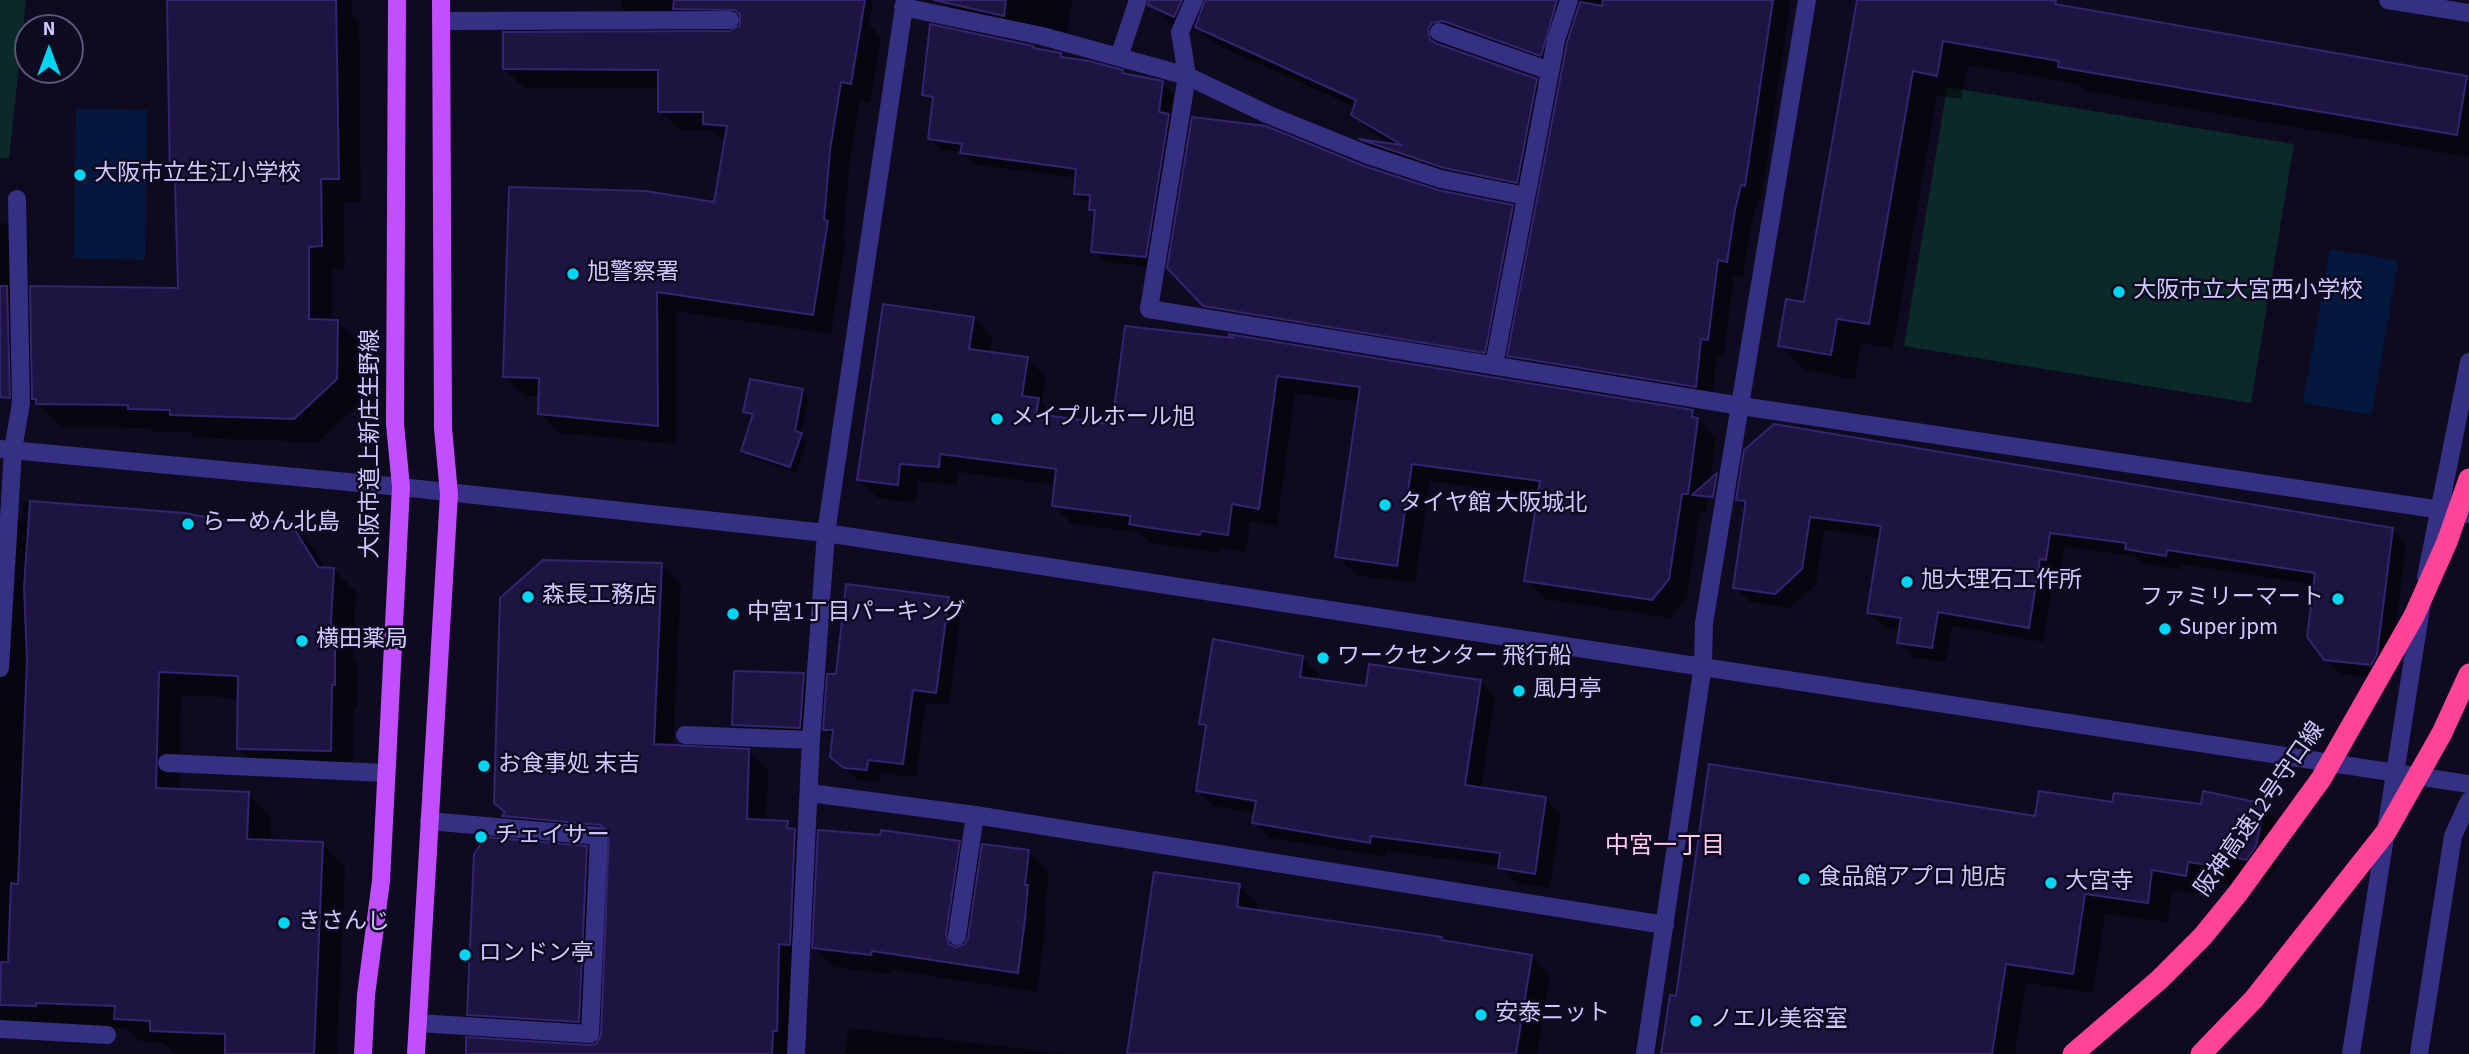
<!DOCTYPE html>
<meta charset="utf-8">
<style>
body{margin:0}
#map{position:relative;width:2469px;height:1054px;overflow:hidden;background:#0e0a1f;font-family:"Source Sans 3",sans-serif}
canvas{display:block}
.north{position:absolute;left:14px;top:14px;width:70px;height:70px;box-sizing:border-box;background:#0e0a1f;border:2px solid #5b5679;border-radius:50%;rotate:0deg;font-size:19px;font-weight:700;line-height:28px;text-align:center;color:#cfc8ff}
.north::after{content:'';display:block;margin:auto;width:24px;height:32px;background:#00d5f3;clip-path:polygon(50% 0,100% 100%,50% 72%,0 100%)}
</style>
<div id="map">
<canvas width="2469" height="1054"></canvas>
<div class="north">N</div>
</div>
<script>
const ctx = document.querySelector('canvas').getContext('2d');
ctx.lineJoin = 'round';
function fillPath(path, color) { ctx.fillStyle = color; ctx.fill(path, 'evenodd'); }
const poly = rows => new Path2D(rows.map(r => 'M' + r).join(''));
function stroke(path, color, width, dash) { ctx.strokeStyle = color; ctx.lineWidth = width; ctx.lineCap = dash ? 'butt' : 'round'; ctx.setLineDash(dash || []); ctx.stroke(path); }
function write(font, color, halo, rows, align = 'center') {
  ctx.font = font + ' "Source Sans 3","Noto Sans JP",sans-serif'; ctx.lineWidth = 5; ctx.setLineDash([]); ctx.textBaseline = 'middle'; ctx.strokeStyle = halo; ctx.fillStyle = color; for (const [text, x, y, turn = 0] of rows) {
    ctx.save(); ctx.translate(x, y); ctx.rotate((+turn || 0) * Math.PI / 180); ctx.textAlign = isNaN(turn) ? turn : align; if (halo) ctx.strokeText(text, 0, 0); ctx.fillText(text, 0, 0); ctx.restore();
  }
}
const green = poly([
 [0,0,26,0,9,159,0,158],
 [1947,87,2294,144,2251,403,1904,346]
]);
const water = poly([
 [76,109,147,110,145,260,74,258],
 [2330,249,2398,261,2372,415,2303,403]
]);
const shadow = poly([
 [169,0,352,0,352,15,359,22,361,202,343,202,345,269,332,270,332,321,337,321,361,345,360,402,318,442,195,438,190,432,153,432,149,428,61,427,37,403,33,379,33,402,0,398,0,222,5,223,30,248,23,305,32,314,179,290,177,186,171,180],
 [621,0,873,0,869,25,881,37,870,102,860,100,849,170,843,238,846,241,831,334,676,311,676,444,559,433,540,414,540,396,524,396,505,377,716,204,726,143,712,130,679,130,660,111,660,88,524,88,505,69,731,33,740,27,640,28,621,8],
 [942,0,1072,0,1066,42,959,19],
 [1158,0,1791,0,1761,201,1758,201,1751,227,1743,277,1734,276,1724,356,1717,355,1712,403,1526,372,1509,356,1569,42,1566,42,1558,71,1449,39,1443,47,1536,80,1553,97,1533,198,1377,155,1363,141,1394,146,1370,131,1353,115,1355,107,1213,43,1195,24,1191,33,1171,24,1155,7],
 [1580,8,1571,35,1568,34,1574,13],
 [1859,0,2042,0,2055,2,2060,7,2466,78,2469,81,2469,157,2085,91,2078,84,1968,65,1961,99,1937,95,1893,348,1861,343,1855,379,1805,370,1780,346,1806,304],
 [938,28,1039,49,1060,55,1065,60,1162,83,1173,94,1170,117,1180,127,1157,267,1104,262,1093,251,1096,214,1091,205,1075,193,1077,178,973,164,962,152,941,150,930,139,934,105,923,95],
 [1363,167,1437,192,1512,207,1528,223,1500,367,1221,322,1208,309,1493,356,1494,352,1204,305],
 [974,318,992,337,989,353,1027,358,1045,377,1042,403,1057,419,1114,426,1127,328,1692,411,1716,438,1706,512,1700,511,1687,598,1670,618,1545,599,1526,580,1539,496,1430,481,1415,583,1356,575,1337,556,1360,402,1295,393,1277,526,1250,522,1246,552,1219,549,1218,553,1164,545,1150,542,1139,532,1072,524,1053,505,1056,485,958,472,957,485,918,481,916,503,878,498,859,480],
 [802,391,809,397,801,435,807,441,796,473,749,457,743,450,753,418,745,411],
 [1738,499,2392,529,2406,544,2391,669,2385,679,2340,674,2325,659,2316,585,2181,564,2180,570,2142,563,2135,556,2064,547,2060,574,2055,573,2043,642,1952,626,1946,662,1914,657,1899,642,1901,630,1884,627,1869,613,1881,538,1824,530,1816,584,1790,608,1750,602,1735,587,1747,508],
 [0,501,22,523,23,502,185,515,212,522,289,524,313,548,326,569,333,569,356,592,353,660,358,664,357,707,354,707,353,773,262,771,239,748,240,698,181,695,179,791,248,794,271,817,271,841,322,844,345,867,337,1054,175,1054,164,1043,139,1041,126,1028,0,1027],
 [661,565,681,584,673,747,748,751,768,770,766,822,787,822,814,850,792,1054,468,1054,590,1047,601,1042,612,843,523,835,495,803],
 [948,599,961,612,949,705,926,703,916,777,881,773,879,782,859,781,831,756,834,738,825,729,837,676],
 [1302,658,1318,674,1317,681,1367,688,1480,681,1495,697,1481,789,1545,798,1561,814,1550,888,1515,883,1500,866,1386,851,1385,857,1270,838,1254,822,1256,813,1213,806,1198,791,1207,730,1200,723],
 [804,675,817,689,813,741,747,738,734,724],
 [2114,804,2264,806,2284,826,2276,866,2267,879,2244,875,2242,886,2208,882,2206,895,2172,890,2168,922,2105,914,2093,993,2026,983,2015,1054,1664,1054,1677,998,2037,818],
 [959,842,981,864,1028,851,1048,871,1044,940,1037,992,891,970,890,974,834,967,814,948],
 [586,848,604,865,596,1038,486,1031,469,1014],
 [1239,886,1258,904,1257,911,1441,939,1444,942,1531,956,1550,975,1537,1054,1129,1054],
 [848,1028,1066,1054,845,1054]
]);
const building = poly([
 [167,0,336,0,339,179,321,179,322,246,309,247,309,319,338,320,337,379,294,419,170,415,170,410,128,409,128,405,36,404,36,399,32,399,30,286,178,288,175,181,170,181,167,0],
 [674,0,865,0,851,84,841,82,830,150,824,220,828,221,813,315,657,292,658,426,538,414,539,378,503,377,509,187,646,191,714,202,727,126,703,124,703,112,658,112,658,70,503,69,503,32,730,31,740,25,740,15,735,10,673,9,674,0],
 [934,0,1006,0,1004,16,934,0],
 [1149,0,1182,0,1174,17,1148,5,1149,0],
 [1205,0,1557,0,1541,56,1443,21,1432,23,1428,29,1430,39,1435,43,1537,79,1517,183,1444,168,1359,139,1402,145,1351,115,1356,100,1195,27,1205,0],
 [1603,0,1773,0,1745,186,1741,185,1735,210,1727,262,1718,260,1708,340,1701,339,1696,387,1507,356,1567,43,1580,2,1602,6,1603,0],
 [1857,0,2056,0,2055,4,2467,76,2457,135,2058,67,2059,61,1943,41,1937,76,1913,71,1869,324,1837,319,1831,355,1778,346,1786,299,1804,302,1857,0],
 [930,24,1033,46,1033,48,1061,53,1061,57,1089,61,1123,70,1122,73,1163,81,1159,112,1169,114,1146,257,1091,252,1095,210,1089,210,1090,195,1074,194,1076,169,960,153,962,144,928,139,933,97,922,95,930,24],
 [1192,117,1266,126,1364,166,1438,190,1513,205,1485,353,1203,306,1167,268,1192,117],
 [0,286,7,286,10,398,0,397,0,286],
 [883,304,974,317,969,349,1028,357,1022,396,1039,398,1036,414,1112,424,1125,326,1233,338,1228,334,1693,410,1692,417,1698,418,1688,494,1682,494,1669,579,1652,600,1524,581,1540,481,1412,464,1397,566,1335,557,1360,387,1277,376,1259,509,1232,504,1228,535,1201,531,1200,535,1145,527,1129,524,1131,516,1052,506,1056,469,940,454,939,467,900,464,898,485,857,480,883,304],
 [750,379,803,389,795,431,802,433,790,467,741,451,753,414,743,412,750,379],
 [1774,424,2393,528,2377,654,2371,665,2324,660,2307,637,2315,573,2167,550,2166,556,2125,549,2126,543,2050,533,2046,560,2040,559,2029,628,1938,612,1932,648,1897,643,1901,618,1867,613,1881,526,1810,517,1802,569,1775,594,1733,588,1745,507,1745,501,1736,500,1744,450,1774,424],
 [1717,473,1713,497,1692,495,1717,473],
 [30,501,185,513,210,518,210,520,290,522,318,567,334,568,330,639,335,639,335,685,332,685,331,751,237,749,238,676,159,672,156,788,249,792,247,839,323,842,314,1054,225,1054,225,1034,150,1031,150,1021,114,1019,115,1006,36,1003,36,1006,0,1005,1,962,8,962,11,883,18,884,27,660,24,587,30,501],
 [543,560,662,563,654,744,749,749,747,819,788,821,787,828,795,829,790,945,779,944,777,1031,773,1031,772,1054,466,1054,466,1037,589,1045,596,1044,601,1035,609,832,600,825,502,816,505,812,494,803,500,598,543,560],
 [846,584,949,597,936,693,913,690,903,764,868,760,867,770,844,768,830,757,833,730,823,730,827,674,836,674,846,584],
 [1213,639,1303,656,1300,677,1366,686,1369,664,1481,680,1465,785,1546,797,1535,874,1498,868,1500,853,1371,836,1370,843,1252,823,1256,801,1196,791,1206,725,1199,724,1213,639],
 [734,671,804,673,800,728,732,725,734,671],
 [1709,764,2035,816,2039,791,2112,802,2114,793,2201,804,2203,791,2265,804,2256,846,2246,860,2224,855,2223,867,2188,862,2186,876,2152,870,2148,903,2085,894,2073,974,2006,964,1992,1054,1661,1054,1670,995,1676,996,1709,764],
 [818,830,880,835,881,830,960,841,946,934,949,944,956,947,965,944,968,938,982,844,1029,850,1025,885,1028,885,1025,919,1018,973,872,951,871,955,812,948,818,830],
 [486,837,587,846,579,1022,467,1015,474,854,486,837],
 [1154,872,1240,884,1237,907,1442,937,1441,940,1532,955,1516,1054,1127,1054,1154,872]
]);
const minor = poly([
 [1194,0,1180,32,1187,76,1149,309,1741,406,2469,514],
 [2388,0,2469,13],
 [903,7,1042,36,1187,76,1269,115,1368,155,1441,179,1526,196],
 [441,21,730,20],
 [1439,32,1550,71],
 [1119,57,1138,0],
 [1494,365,1556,40,1569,0],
 [0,449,401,487,826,533,2469,784],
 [2426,577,2469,362],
 [0,668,13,450,21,403,17,199],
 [685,735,811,740],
 [167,763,386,773],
 [810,793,975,815,1665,925],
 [957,936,975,815],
 [418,1023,590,1034,599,836,429,821],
 [0,1029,107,1035],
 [796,1054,811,740,826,533,905,0],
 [1645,1054,1703,665,1704,623,1807,0],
 [2351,1054,2421,608],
 [2419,1054,2453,836,2469,801]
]);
const major = poly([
 [363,1054,366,995,381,881,401,487,395,424,397,0],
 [416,1054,449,494,443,428,441,0]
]);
const highwayBridge = poly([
 [2073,1054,2159,980,2203,936,2238,893,2321,779,2414,616,2447,542,2469,479],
 [2201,1054,2254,999,2386,832,2442,733,2469,674]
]);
const markers = [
 [80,175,7,"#00d5f3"],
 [573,274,7,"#00d5f3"],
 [2119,292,7,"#00d5f3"],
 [997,419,7,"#00d5f3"],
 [1385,505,7,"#00d5f3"],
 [188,524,7,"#00d5f3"],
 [1907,582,7,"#00d5f3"],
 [528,597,7,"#00d5f3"],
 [2338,599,7,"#00d5f3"],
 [733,614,7,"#00d5f3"],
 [2165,629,7,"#00d5f3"],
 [302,641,7,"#00d5f3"],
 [1323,658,7,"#00d5f3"],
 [1519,691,7,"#00d5f3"],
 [484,766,7,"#00d5f3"],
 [481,837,7,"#00d5f3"],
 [1804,879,7,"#00d5f3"],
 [2051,883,7,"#00d5f3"],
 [284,923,7,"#00d5f3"],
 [465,955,7,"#00d5f3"],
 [1481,1015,7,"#00d5f3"],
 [1696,1021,7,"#00d5f3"]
];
const poiNames = [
 ["大阪市立生江小学校",94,175],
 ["旭警察署",587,274],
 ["大阪市立大宮西小学校",2133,292],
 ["メイプルホール旭",1011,419],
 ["タイヤ館 大阪城北",1399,505],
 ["らーめん北島",202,524],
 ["旭大理石工作所",1921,582],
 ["森長工務店",542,597],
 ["ファミリーマート",2324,599,"right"],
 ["中宮1丁目パーキング",747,614],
 ["Super jpm",2179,629],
 ["横田薬局",316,641],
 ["ワークセンター 飛行船",1337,658],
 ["風月亭",1533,691],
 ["お食事処 末吉",498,766],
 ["チェイサー",495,837],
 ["食品館アプロ 旭店",1818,879],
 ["大宮寺",2065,883],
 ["きさんじ",298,923],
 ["ロンドン亭",479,955],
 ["安泰ニット",1495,1015],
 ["ノエル美容室",1710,1021]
];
const streetNames = [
 ["大阪市道上新庄生野線",372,444,-90],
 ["阪神高速12号守口線",2261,810,-55]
];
const neighbourhoodNames = [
 ["中宮一丁目",1665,848]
];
fillPath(green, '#0c2929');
fillPath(water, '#04183d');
fillPath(shadow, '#0007');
fillPath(building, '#1e1441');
stroke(building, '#342470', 2);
stroke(minor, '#353083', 18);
stroke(major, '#c14fff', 18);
stroke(highwayBridge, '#ff4399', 21);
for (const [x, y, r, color] of markers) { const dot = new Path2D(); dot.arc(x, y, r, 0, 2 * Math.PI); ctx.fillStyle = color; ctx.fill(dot); stroke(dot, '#0e0a1f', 2.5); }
write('23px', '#cfc8ff', '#0e0a1f', poiNames, 'left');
write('23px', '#cfc8ff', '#0e0a1f', streetNames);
write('24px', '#ffcaea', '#0e0a1f', neighbourhoodNames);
</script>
